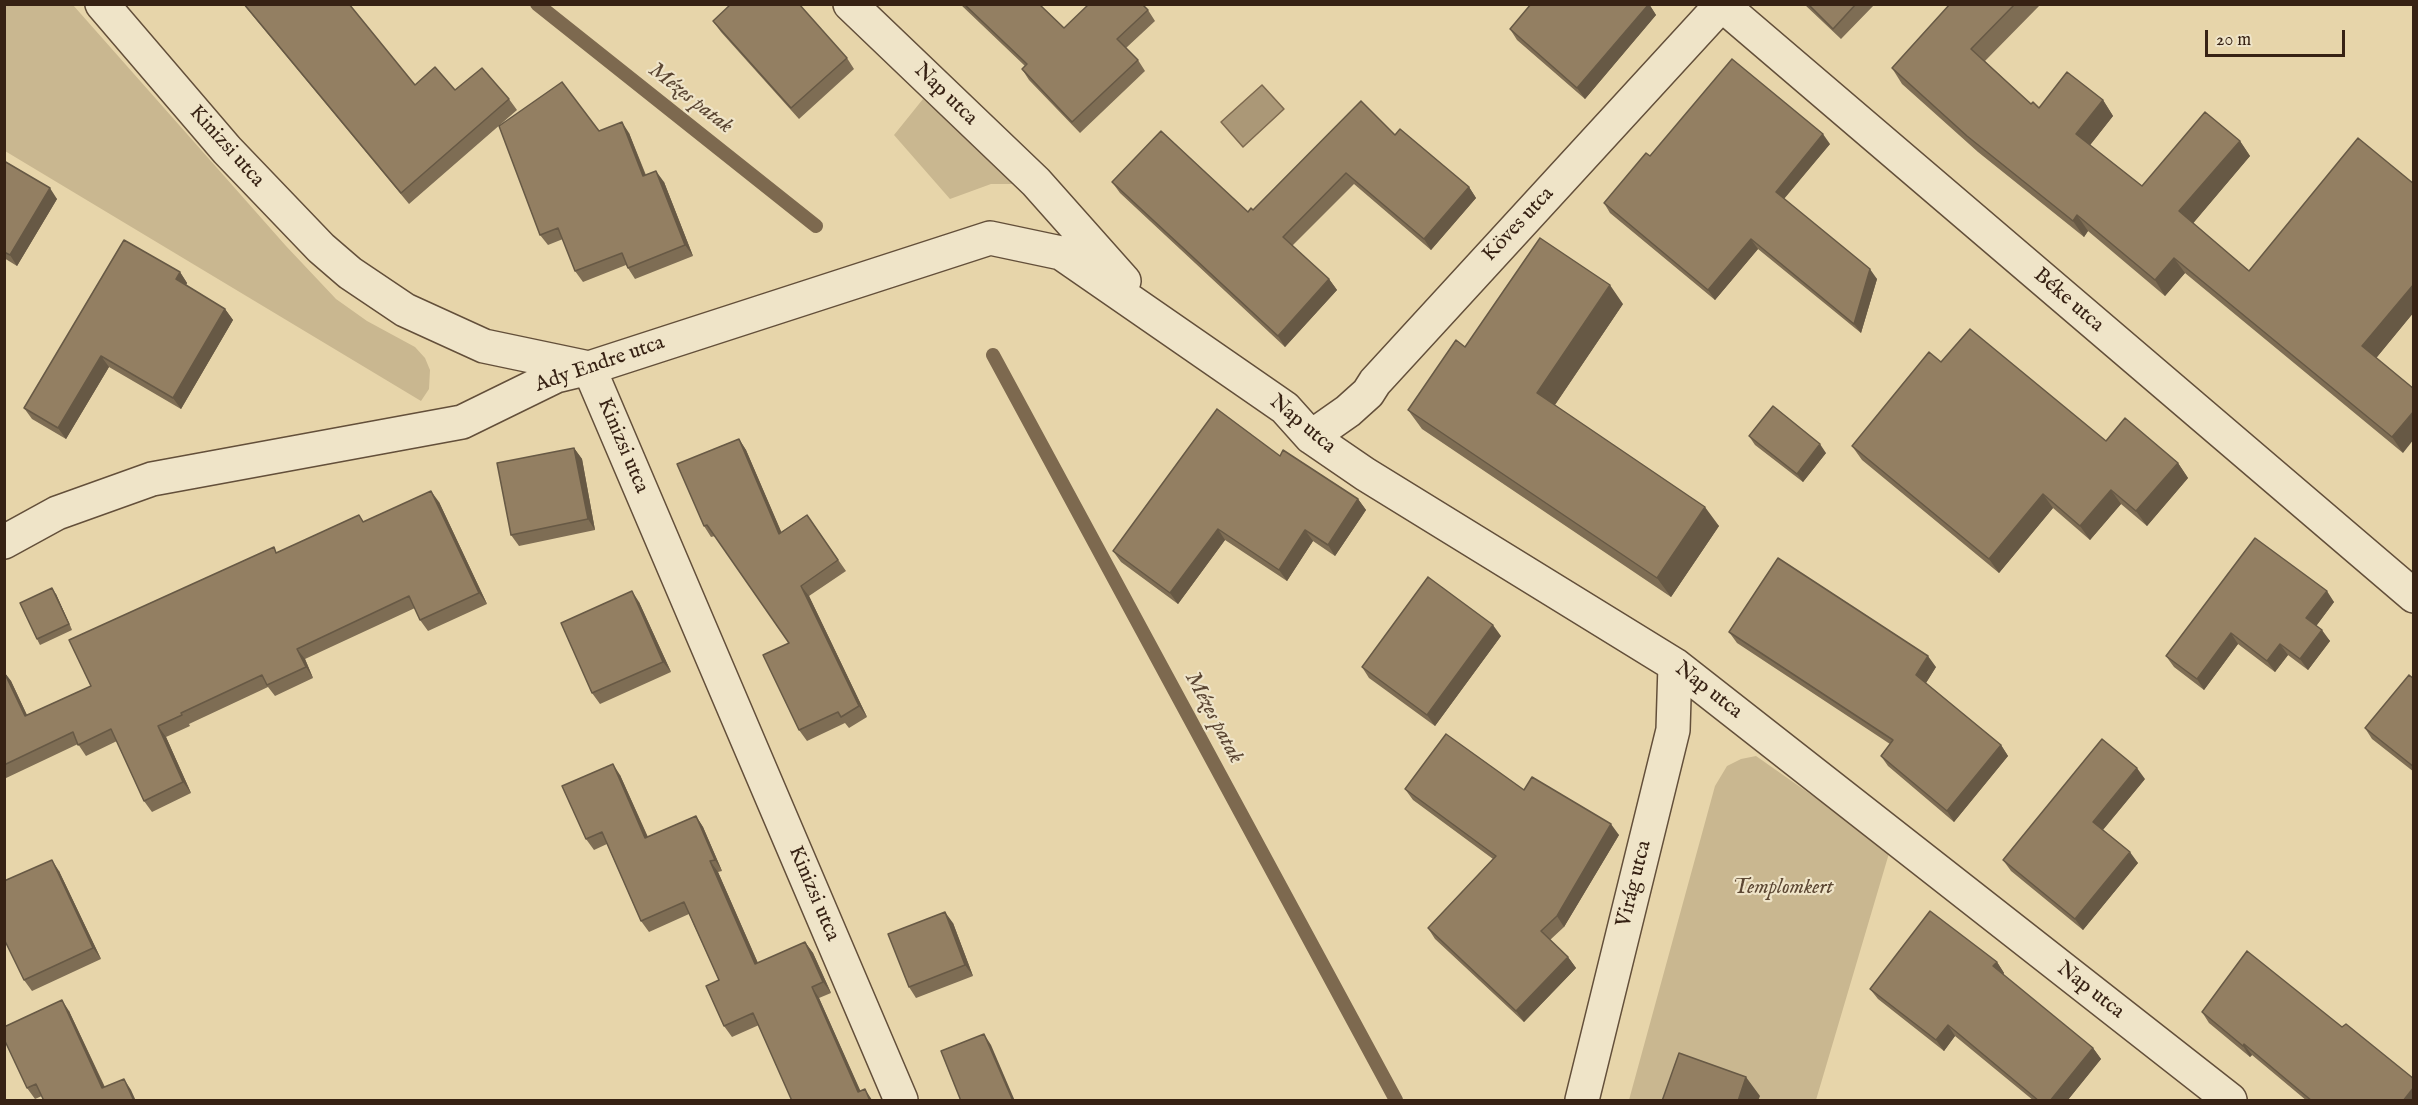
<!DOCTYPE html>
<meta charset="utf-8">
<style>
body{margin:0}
#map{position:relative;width:2418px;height:1105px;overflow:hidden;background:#e7d5aa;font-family:"IM FELL English",serif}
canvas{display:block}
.frame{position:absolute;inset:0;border:6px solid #372214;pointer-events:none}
.scale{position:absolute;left:2205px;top:30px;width:140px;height:27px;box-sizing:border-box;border:3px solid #372214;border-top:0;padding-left:8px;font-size:18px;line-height:21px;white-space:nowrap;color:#372214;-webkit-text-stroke:4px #efe4c8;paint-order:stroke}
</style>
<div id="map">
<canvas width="2418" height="1105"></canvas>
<div class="frame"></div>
<div class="scale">20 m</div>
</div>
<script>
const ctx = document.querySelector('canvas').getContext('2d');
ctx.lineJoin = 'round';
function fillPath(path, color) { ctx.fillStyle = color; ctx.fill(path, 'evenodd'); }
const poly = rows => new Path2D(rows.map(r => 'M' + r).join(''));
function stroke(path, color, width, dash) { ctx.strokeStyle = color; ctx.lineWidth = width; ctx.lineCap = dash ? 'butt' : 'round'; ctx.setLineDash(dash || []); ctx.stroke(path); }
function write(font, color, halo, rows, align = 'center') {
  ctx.font = font + ' "IM FELL English",serif'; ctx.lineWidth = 4.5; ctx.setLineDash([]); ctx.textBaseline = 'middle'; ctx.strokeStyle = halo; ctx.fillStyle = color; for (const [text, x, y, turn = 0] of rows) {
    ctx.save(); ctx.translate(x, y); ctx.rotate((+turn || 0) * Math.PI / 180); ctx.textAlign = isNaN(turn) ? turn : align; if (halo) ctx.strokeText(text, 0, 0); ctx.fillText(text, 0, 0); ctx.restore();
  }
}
const green = poly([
 [5,4,73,5,286,246,336,299,367,321,415,347,425,358,430,370,429,389,421,401,5,151],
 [923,99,1019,184,991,184,950,199,894,135],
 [1756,756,1890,850,1816,1100,1629,1100,1715,786,1727,766,1741,759]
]);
const water = poly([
 [1262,85,1284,109,1243,147,1221,122,1262,85]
]);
const stream = poly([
 [537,4,816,226],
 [993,355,1396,1100]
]);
const street = poly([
 [102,4,227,150,321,248,350,273,405,310,484,346,584,367],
 [850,4,1036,182,1124,281],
 [1721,4,2414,596],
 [589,368,901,1100],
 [1311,437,1348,411,1368,393,1375,382,1722,4],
 [4,542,57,513,152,479,462,422,556,376,589,368,990,238,1061,253,1285,408,1311,437,1365,474,1675,665,2230,1100],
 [1582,1100,1673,730,1675,665]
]);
const wall = poly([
 [243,4,349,4,415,85,455,90,509,99,517,110,409,204],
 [960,4,1039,4,1064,28,1148,10,1155,21,1126,48,1138,60,1145,71,1080,133,1029,80,1022,69,1025,66],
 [1649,4,1656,15,1585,99,1517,40,1510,29],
 [1804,4,1875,4,1841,39],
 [1950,4,2041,4,1985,61,2031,104,2039,108,2103,100,2113,116,2090,145,2142,186,2240,141,2250,156,2193,223,2249,271,2414,184,2414,312,2376,358,2403,453,2185,273,2165,296,2088,231,2084,237,1978,152,1902,84,1892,68],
 [713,21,847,58,854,69,799,119,721,32],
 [599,131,629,133,646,175,664,182,693,256,635,279,626,265,583,282,575,271,563,239,548,245,540,235],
 [1395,135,1469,187,1476,198,1431,250,1354,184,1292,246,1329,279,1337,290,1285,347,1120,193,1112,182,1248,212,1253,210],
 [1830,144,1784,199,1877,279,1861,333,1758,249,1715,300,1610,213,1604,203,1650,156],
 [4,161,57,199,17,266,4,258],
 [180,272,187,283,186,286,225,309,233,320,181,409,109,367,66,439,32,419,24,408],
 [1623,304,1555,405,1719,526,1671,597,1422,429,1408,410,1465,347],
 [1941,362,2106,441,2178,463,2188,478,2147,526,2121,504,2090,540,2053,508,1999,573,1862,460,1852,446],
 [1749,436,1826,453,1803,482,1755,445],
 [739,439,746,450,781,532,807,515,846,571,809,596,867,717,849,728,845,723,807,741,799,730,789,643,715,536,711,537,704,526],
 [574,448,582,459,595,530,519,546,511,535],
 [1280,456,1358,499,1366,510,1335,556,1313,541,1287,581,1225,540,1178,604,1121,562,1113,551],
 [439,502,487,604,428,631,420,620,415,608,305,659,313,678,275,696,268,687,189,724,190,726,166,737,191,793,152,812,144,801,117,741,86,756,78,744,4,779,4,672,11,681,27,715,91,686,278,553,359,515,364,522],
 [2255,538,2334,602,2316,626,2330,641,2308,670,2288,655,2275,672,2238,644,2204,690,2174,667,2166,656],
 [56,594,72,630,40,645,37,639],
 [639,602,671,672,600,704,592,693],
 [1729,632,1936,667,1926,683,2001,745,2008,756,1954,822,1888,766,1881,756,1890,744,1737,643],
 [1501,636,1435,726,1369,678,1362,667],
 [2414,679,2414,772,2372,739,2365,728],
 [620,775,648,837,696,816,703,827,722,871,718,872,758,963,805,942,813,953,831,993,819,998,860,1091,873,1101,759,1025,732,1037,724,1026,719,980,689,914,649,932,641,921,607,844,594,850,586,839],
 [2145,779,2103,830,2138,863,2083,930,2011,871,2003,860],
 [1405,789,1524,790,1619,835,1564,927,1550,940,1568,957,1576,968,1524,1022,1435,939,1428,928,1493,859,1413,800],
 [59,871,101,959,32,991,24,980],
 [953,923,973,976,916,998,909,987],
 [1997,962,2004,973,2003,975,2093,1048,2101,1059,2067,1101,2034,1101,1955,1036,1944,1051,1878,999,1870,989],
 [69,1011,105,1087,131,1090,42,1096,35,1099,27,1088],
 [2202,1012,2342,1027,2414,1101,2307,1101,2252,1055,2250,1057,2209,1023]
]);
const shadedWall = poly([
 [1649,4,1656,15,1585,99,1577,88],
 [2103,100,2113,116,2087,149,2076,134],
 [622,122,629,133,650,187,643,176],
 [1823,134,1830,144,1782,201,1776,192],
 [2240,141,2250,156,2190,227,2179,211],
 [656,171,664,182,693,256,685,245],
 [1469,187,1476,198,1431,250,1424,239],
 [50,188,57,199,17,266,10,255],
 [2077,215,2088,231,2084,237,2073,221],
 [1751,239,1758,249,1715,300,1708,290],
 [2174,258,2185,273,2165,296,2155,280],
 [1870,269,1877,279,1861,333,1854,324],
 [180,272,187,283,183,290,176,279],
 [1329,279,1337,290,1285,347,1278,336],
 [2414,284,2414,312,2373,362,2362,346],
 [1610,285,1623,304,1550,412,1537,393],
 [225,309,233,320,181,409,173,398],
 [101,356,109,367,66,439,58,428],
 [2414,411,2414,439,2403,453,2392,437],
 [739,439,746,450,787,545,779,534],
 [1820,444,1826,453,1803,482,1797,474],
 [574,448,582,459,595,530,588,519],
 [2178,463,2188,478,2147,526,2136,511],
 [2111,490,2121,504,2090,540,2080,526],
 [431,491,439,502,487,604,479,593],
 [2043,494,2053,508,1999,573,1989,559],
 [1358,499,1366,510,1335,556,1328,545],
 [1705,507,1719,526,1671,597,1657,578],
 [1218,529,1225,540,1178,604,1170,593],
 [1305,530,1313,541,1287,581,1279,570],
 [801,586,809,596,867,717,859,706],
 [52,588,56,594,72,630,69,624],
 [632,591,639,602,671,672,663,662],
 [2327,591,2334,602,2314,629,2306,618],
 [1493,625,1501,636,1435,726,1427,715],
 [2322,630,2330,641,2308,670,2300,659],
 [2231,633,2238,644,2204,690,2197,679],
 [2280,644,2288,655,2275,672,2267,661],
 [297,649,305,659,313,678,306,667],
 [1928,656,1936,667,1924,686,1916,675],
 [4,672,11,681,32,726,25,716],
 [158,726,166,737,191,793,183,782],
 [2001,745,2008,756,1954,822,1947,811],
 [613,764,620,775,653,849,645,838],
 [2137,768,2145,779,2101,832,2093,822],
 [696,816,703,827,722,871,715,860],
 [1611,824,1619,835,1564,927,1557,916],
 [2130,852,2138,863,2083,930,2075,919],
 [52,860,59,871,101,959,93,948],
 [710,861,718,872,763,975,755,964],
 [945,912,953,923,973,976,965,965],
 [805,942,813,953,831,993,823,982],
 [1568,957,1576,968,1524,1022,1516,1011],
 [1997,962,2004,973,2001,977,1993,966],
 [812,987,819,998,865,1101,858,1092],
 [62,1000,69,1011,110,1099,102,1088],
 [1948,1025,1955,1036,1944,1051,1936,1040],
 [984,1034,991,1045,1015,1101,1013,1101],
 [2244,1044,2252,1055,2250,1057,2243,1046],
 [2093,1048,2101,1059,2067,1101,2050,1101],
 [1746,1077,1760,1096,1758,1101,1738,1101],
 [124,1079,131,1090,136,1101,134,1101],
 [2414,1087,2414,1101,2403,1101],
 [865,1089,872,1100,873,1101,870,1101]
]);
const building = poly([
 [244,4,349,4,415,85,435,67,455,90,482,68,509,99,401,193,244,4],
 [731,4,799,4,847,58,791,108,713,21,731,4],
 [964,4,1039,4,1064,28,1089,4,1142,4,1148,10,1117,39,1138,60,1072,122,1022,69,1027,64,964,4],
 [1531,4,1649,4,1577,88,1510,29,1531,4],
 [1808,4,1856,4,1833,29,1808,4],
 [1950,4,2015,4,1971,49,2031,104,2033,102,2039,108,2067,72,2103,100,2076,134,2142,186,2205,112,2240,141,2179,211,2249,271,2358,138,2414,184,2414,284,2362,346,2414,389,2414,411,2392,437,2174,258,2155,280,2077,215,2073,221,1967,136,1892,68,1950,4],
 [1732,59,1823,134,1776,192,1870,269,1854,324,1751,239,1708,290,1604,203,1646,153,1650,156,1732,59],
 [562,82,599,131,622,122,643,176,656,171,685,245,628,268,622,253,575,271,558,228,540,235,499,126,562,82],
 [1361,101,1395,135,1400,129,1469,187,1424,239,1346,173,1283,237,1329,279,1278,336,1112,182,1161,131,1248,212,1251,208,1253,210,1361,101],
 [4,161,50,188,10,255,4,252,4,161],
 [1540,238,1610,285,1537,393,1705,507,1657,578,1408,410,1456,340,1465,347,1540,238],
 [124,240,180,272,176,279,225,309,173,398,101,356,58,428,24,408,124,240],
 [1970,329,2106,441,2125,418,2178,463,2136,511,2111,490,2080,526,2043,494,1989,559,1852,446,1929,352,1941,362,1970,329],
 [1773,406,1820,444,1797,474,1749,436,1773,406],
 [1217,409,1280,456,1283,450,1358,499,1328,545,1305,530,1279,570,1218,529,1170,593,1113,551,1217,409],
 [739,439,779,534,807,515,838,560,801,586,859,706,841,717,838,712,799,730,763,655,789,643,707,525,704,526,677,464,739,439],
 [574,448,588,519,511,535,497,463,574,448],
 [431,491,479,593,420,620,409,596,297,649,306,667,267,685,262,675,181,713,182,715,158,726,183,782,144,801,111,729,78,745,73,732,4,765,4,672,25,716,91,686,69,640,274,547,276,553,359,515,363,522,431,491],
 [2255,538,2327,591,2306,618,2322,630,2300,659,2280,644,2267,661,2231,633,2197,679,2166,656,2255,538],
 [1778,558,1928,656,1916,675,2001,745,1947,811,1881,756,1893,740,1729,632,1778,558],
 [1428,577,1493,625,1427,715,1362,667,1428,577],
 [52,588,69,624,37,639,20,603,52,588],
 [632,591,663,662,592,693,561,623,632,591],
 [2409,675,2414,679,2414,767,2365,728,2409,675],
 [1446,734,1524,790,1532,777,1611,824,1557,916,1541,931,1568,957,1516,1011,1428,928,1496,856,1405,789,1446,734],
 [2102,739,2137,768,2093,822,2130,852,2075,919,2003,860,2102,739],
 [613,764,645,838,696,816,715,860,710,861,755,964,805,942,823,982,812,987,858,1092,865,1089,870,1101,792,1101,753,1013,724,1026,706,986,719,980,684,902,641,921,602,832,586,839,562,786,613,764],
 [52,860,93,948,24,980,4,939,4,881,52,860],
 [1930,911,1997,962,1993,966,2093,1048,2050,1101,2039,1101,1948,1025,1936,1040,1870,989,1930,911],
 [945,912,965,965,909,987,888,934,945,912],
 [2247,951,2342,1027,2346,1024,2414,1079,2414,1087,2403,1101,2312,1101,2244,1044,2243,1046,2202,1012,2247,951],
 [62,1000,102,1088,124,1079,134,1101,44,1101,36,1084,27,1088,4,1039,4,1027,62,1000],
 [984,1034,1013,1101,961,1101,941,1051,984,1034],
 [1679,1053,1746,1077,1738,1101,1662,1101,1679,1053]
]);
const streetNames = [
 ["Nap utca",945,95,44],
 ["Kinizsi utca",226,147,48],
 ["Köves utca",1519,225,-47],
 ["Béke utca",2068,301,41],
 ["Ady Endre utca",600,365,-19],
 ["Nap utca",1302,425,40],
 ["Kinizsi utca",622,446,67],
 ["Nap utca",1708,691,38],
 ["Virág utca",1635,884,-76],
 ["Kinizsi utca",813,894,67],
 ["Nap utca",2090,991,38]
];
const parkNames = [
 ["Templomkert",1783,889]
];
const waterNames = [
 ["Mézes patak",690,99,38],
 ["Mézes patak",1213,718,62]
];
fillPath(green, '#c9b790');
fillPath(water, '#ab9877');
stroke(water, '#7d694f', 1.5);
stroke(stream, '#7d694f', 14);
stroke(street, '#634f3a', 36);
stroke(street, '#efe4c8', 33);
fillPath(wall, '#7e6d54');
fillPath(shadedWall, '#675945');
fillPath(building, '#937f62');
stroke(building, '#675945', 1.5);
write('21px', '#372214', '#efe4c8', streetNames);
write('italic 21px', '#5c4733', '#efe4c8', parkNames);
write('italic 22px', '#5a4532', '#efe4c8', waterNames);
</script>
